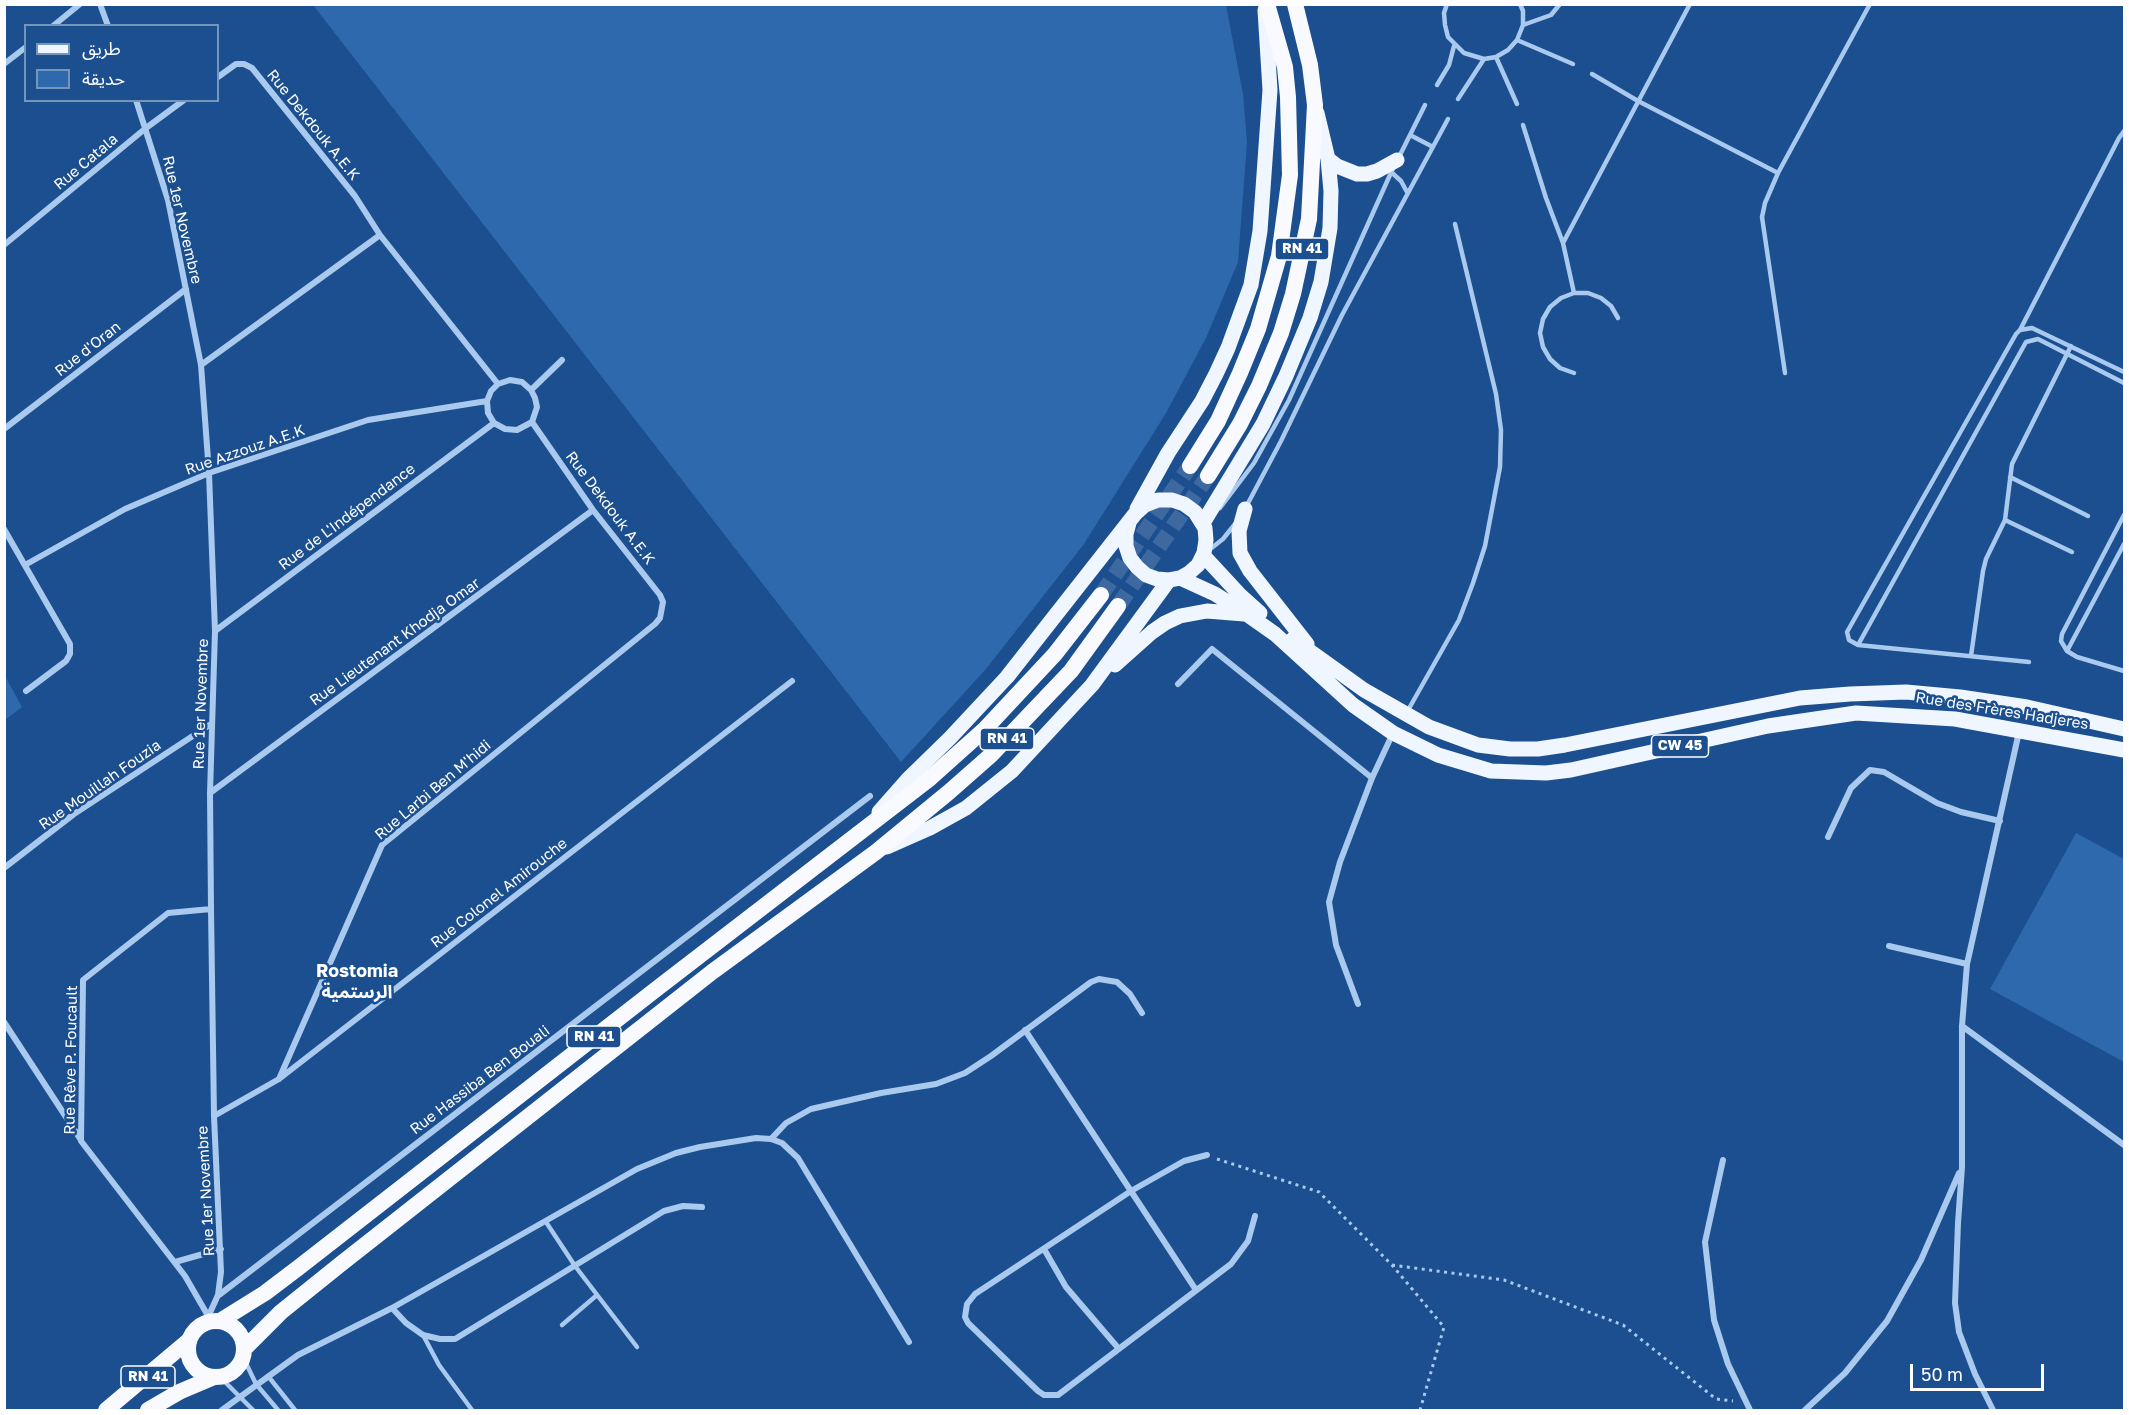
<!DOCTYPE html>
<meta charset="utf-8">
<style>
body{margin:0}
#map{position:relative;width:2129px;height:1415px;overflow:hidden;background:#1b4f8f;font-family:"Golos Text","Noto Sans Arabic",sans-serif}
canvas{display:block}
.frame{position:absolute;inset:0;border:6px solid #fff;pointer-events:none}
.legend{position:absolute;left:24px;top:24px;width:195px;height:78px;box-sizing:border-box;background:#1b4f8f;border:2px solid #7695bc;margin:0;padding:8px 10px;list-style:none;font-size:18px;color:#fff}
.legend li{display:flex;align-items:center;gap:12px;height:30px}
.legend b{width:30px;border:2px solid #7695bc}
.scale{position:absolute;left:1910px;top:1364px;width:134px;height:27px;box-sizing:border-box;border:3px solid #fff;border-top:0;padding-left:8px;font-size:18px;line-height:21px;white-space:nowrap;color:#fff;-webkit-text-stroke:4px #1b4f8f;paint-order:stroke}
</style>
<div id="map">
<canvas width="2129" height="1415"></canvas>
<div class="frame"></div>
<ul class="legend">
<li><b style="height:8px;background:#f0f6ff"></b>طريق</li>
<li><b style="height:16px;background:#2e69ad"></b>حديقة</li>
</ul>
<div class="scale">50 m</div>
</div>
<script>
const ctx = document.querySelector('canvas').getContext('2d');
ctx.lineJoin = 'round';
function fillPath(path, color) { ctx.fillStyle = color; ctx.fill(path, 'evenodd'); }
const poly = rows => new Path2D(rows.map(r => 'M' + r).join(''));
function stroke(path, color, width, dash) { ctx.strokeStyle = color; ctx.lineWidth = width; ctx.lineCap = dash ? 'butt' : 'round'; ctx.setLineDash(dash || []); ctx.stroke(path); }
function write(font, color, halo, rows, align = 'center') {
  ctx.font = font + ' "Golos Text","Noto Sans Arabic",sans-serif'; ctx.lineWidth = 5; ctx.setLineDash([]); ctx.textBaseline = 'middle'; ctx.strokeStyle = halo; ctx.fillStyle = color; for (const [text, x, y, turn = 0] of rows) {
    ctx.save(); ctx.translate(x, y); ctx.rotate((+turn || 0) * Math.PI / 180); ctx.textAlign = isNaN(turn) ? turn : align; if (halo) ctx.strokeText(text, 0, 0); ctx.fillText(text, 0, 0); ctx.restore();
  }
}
const green = poly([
 [313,5,1226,5,1243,94,1247,142,1238,262,1206,338,1166,413,1084,544,986,669,901,762],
 [5,676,22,707,5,720,4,720],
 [2076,833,2124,859,2124,1062,1990,989]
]);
const trunkTunnel = poly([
 [1101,595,1190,466],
 [1118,606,1208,476]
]);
const path = poly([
 [1217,1159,1319,1192,1392,1265,1444,1327,1420,1410],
 [1392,1265,1504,1280,1623,1325,1716,1399,1733,1401]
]);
const service = poly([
 [1447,4,1444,13,1445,25,1448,37,1464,53,1484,59,1496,57,1508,50,1517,40,1523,25,1523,11,1520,4],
 [1523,25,1551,15,1560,4],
 [1517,40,1573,64],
 [1496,57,1517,104],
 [1592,74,1638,101,1778,173],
 [1437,85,1449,65,1454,46],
 [1458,99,1484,59],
 [1523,125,1546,198,1563,243,1574,293],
 [1410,135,1433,147],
 [1398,159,1425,105],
 [1390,171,1401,181,1407,192],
 [1563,243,1690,4],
 [2020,330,2119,138,2124,131],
 [1574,373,1560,368,1550,359,1543,347,1540,333,1543,319,1550,307,1561,298,1574,293,1588,293,1601,298,1611,306,1618,318],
 [1785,373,1762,217,1765,203,1778,173,1870,4],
 [2010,477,2088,516],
 [1246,507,1281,441,1342,315,1448,119],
 [1220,508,1254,463,1289,400,1394,166],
 [2124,515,2062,634,2061,641,2067,651,2077,657,2124,671],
 [2005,520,2072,552],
 [1209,550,1223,539,1235,524],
 [1858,645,2026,342,2038,339,2124,383],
 [2067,651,2124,544],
 [1971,656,1983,571,1986,559,2005,520,2012,464,2071,346],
 [2029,662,1858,645,1849,640,1847,632,2016,334,2020,330,2032,328,2124,372],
 [1407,712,1459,620,1473,583,1485,546,1500,467,1501,430,1496,394,1455,224],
 [546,1222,575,1266,637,1347],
 [562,1325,597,1295],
 [423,1335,439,1365,472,1410],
 [243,1357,256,1384,278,1410],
 [268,1376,295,1410],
 [220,1377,253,1410]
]);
const minor = poly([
 [100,4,108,26],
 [53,26,80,4],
 [4,64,26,47],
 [218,77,236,64,244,64,252,68,355,196,380,235,498,384],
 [136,100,168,200,201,365,209,473,215,631,210,793,211,909,214,1116,221,1272,218,1295,209,1315],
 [4,245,146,128,184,100],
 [201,365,380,235],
 [510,380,522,382,531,390,535,398,537,407,532,422,517,430,505,429,494,423,488,413,487,401,491,391,498,384,510,380],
 [531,390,562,360],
 [4,429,186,289],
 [4,529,70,644,70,654,66,661,26,691],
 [25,565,125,509,209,473,368,420,487,401],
 [215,631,494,423],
 [1178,684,1212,649,1372,778],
 [210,793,593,510],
 [1828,837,1851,788,1870,770,1884,772,1937,803,1961,812,2000,821],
 [4,868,74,814,211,724],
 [211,909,168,913,83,980,81,1141,185,1276,211,1321],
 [1889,946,1967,964],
 [1358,1004,1336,945,1329,902,1340,862,1372,778,1393,733],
 [4,1022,81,1140],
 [1962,1026,2124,1145],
 [1025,1030,1196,1290],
 [279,1079,382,845,655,624,660,618,663,602,660,595,593,510,532,422],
 [214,1116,279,1079,792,681],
 [771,1139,786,1123,811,1109,881,1093,936,1084,965,1073,991,1056,1091,982,1099,979,1117,982,1130,994,1142,1013],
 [1207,1155,1184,1161,1131,1191,975,1294,967,1304,965,1317,968,1323,1038,1391,1044,1395,1058,1395,1231,1264,1248,1241,1255,1216],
 [1723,1160,1705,1242,1714,1320,1728,1364,1750,1410],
 [1044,1249,1066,1287,1119,1349],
 [175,1262,221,1249],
 [219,1295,870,796],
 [392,1308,406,1323,423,1335,440,1339,455,1339,664,1211,683,1206,702,1207],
 [222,1410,298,1355,392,1308,637,1169,676,1153,700,1147,756,1138,771,1139,782,1143,798,1158,909,1342],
 [1805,1410,1845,1373,1887,1321,1921,1260,1959,1173],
 [1993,1410,1975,1374,1959,1332,1955,1303,1958,1223,1962,1167,1962,1026,1967,964,2019,732]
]);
const primary = poly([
 [1328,159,1337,166,1357,174,1367,174,1377,171,1397,160],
 [1137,509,1168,453,1202,401,1216,374,1228,348,1251,285,1260,231,1270,90,1265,10],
 [1245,509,1239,531,1240,553,1250,571,1307,644],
 [1203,523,1263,424,1286,376,1310,318,1321,282,1330,228,1331,191,1328,159,1317,113],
 [1203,555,1240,595,1260,613],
 [1180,578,1215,594,1248,615,1275,634,1353,705,1393,733,1438,755,1491,771,1546,773,1571,770,1768,726,1856,713,1955,719,2124,750],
 [1293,639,1364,690,1429,727,1478,745,1510,749,1538,749,1565,745,1800,698,1850,694,1906,692,1960,697,2027,707,2124,729],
 [1115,665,1152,632,1165,623,1180,616,1207,611,1244,614],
 [879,812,909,778,950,738,1007,677,1135,514,1145,505,1158,500,1172,500,1184,504,1195,512,1205,528,1206,540,1204,553,1198,565,1189,573,1180,578,1169,580,1157,579,1146,575,1137,567,1130,558,1126,546,1126,534,1129,523],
 [887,847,930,828,966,808,1012,771,1092,685,1169,580]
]);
const trunk = poly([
 [1190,466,1218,421,1240,373,1258,329,1279,256,1290,175,1288,97,1285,67,1267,4],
 [1208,476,1240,424,1259,386,1281,333,1293,294,1309,219,1315,105,1310,65,1295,4],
 '188 1349a28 28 0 1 1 56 0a28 28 0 1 1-56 0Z',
 [220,1321,265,1293,298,1268,659,987,928,780,985,729,1055,654,1101,595],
 [244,1349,281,1312,342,1263,712,972,876,852,949,792,991,755,1071,671,1118,606],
 [106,1410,188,1341],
 [148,1410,179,1392,212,1378]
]);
const shields = [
 [1302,249,54],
 [1007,739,54],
 [1680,746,57],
 [594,1037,54],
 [148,1377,54]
];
const shieldNames = [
 ["RN 41",1302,249],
 ["RN 41",1007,739],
 ["CW 45",1680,746],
 ["RN 41",594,1037],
 ["RN 41",148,1377]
];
const streetNames = [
 ["Rue Dekdouk A.E.K",313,125,51],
 ["Rue Catala",86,162,-40],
 ["Rue 1er Novembre",182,220,77],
 ["Rue d'Oran",88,349,-38],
 ["Rue Azzouz A.E.K",245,450,-19],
 ["Rue Dekdouk A.E.K",610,508,53],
 ["Rue de L'Indépendance",347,517,-37],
 ["Rue Lieutenant Khodja Omar",395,642,-36],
 ["Rue 1er Novembre",201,704,-88],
 ["Rue des Frères Hadjeres",2002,711,9],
 ["Rue Mouillah Fouzia",100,785,-35],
 ["Rue Larbi Ben M'hidi",433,790,-40],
 ["Rue Colonel Amirouche",499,893,-38],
 ["Rue Rêve P. Foucault",71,1060,-89],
 ["Rue Hassiba Ben Bouali",480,1080,-37],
 ["Rue 1er Novembre",206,1191,-93]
];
const quarterNames = [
 ["Rostomia",357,971],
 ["الرستمية",357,992]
];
fillPath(green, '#2e69ad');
stroke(trunkTunnel, '#3d69a0', 16, [16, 8]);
stroke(path, '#a9c9ee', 3, [3, 4.5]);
stroke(service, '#a9c9ee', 4.5);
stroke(minor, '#a9c9ee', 6);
stroke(primary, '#f0f6ff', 15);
stroke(trunk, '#f8faff', 16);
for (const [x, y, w] of shields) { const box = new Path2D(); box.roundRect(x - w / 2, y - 11, w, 22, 4.5); ctx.fillStyle = '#1b4f8f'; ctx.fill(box); stroke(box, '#fff', 1.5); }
write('bold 14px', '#fff', null, shieldNames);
write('15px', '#fff', '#1b4f8f', streetNames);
write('bold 18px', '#fff', '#1b4f8f', quarterNames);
</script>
